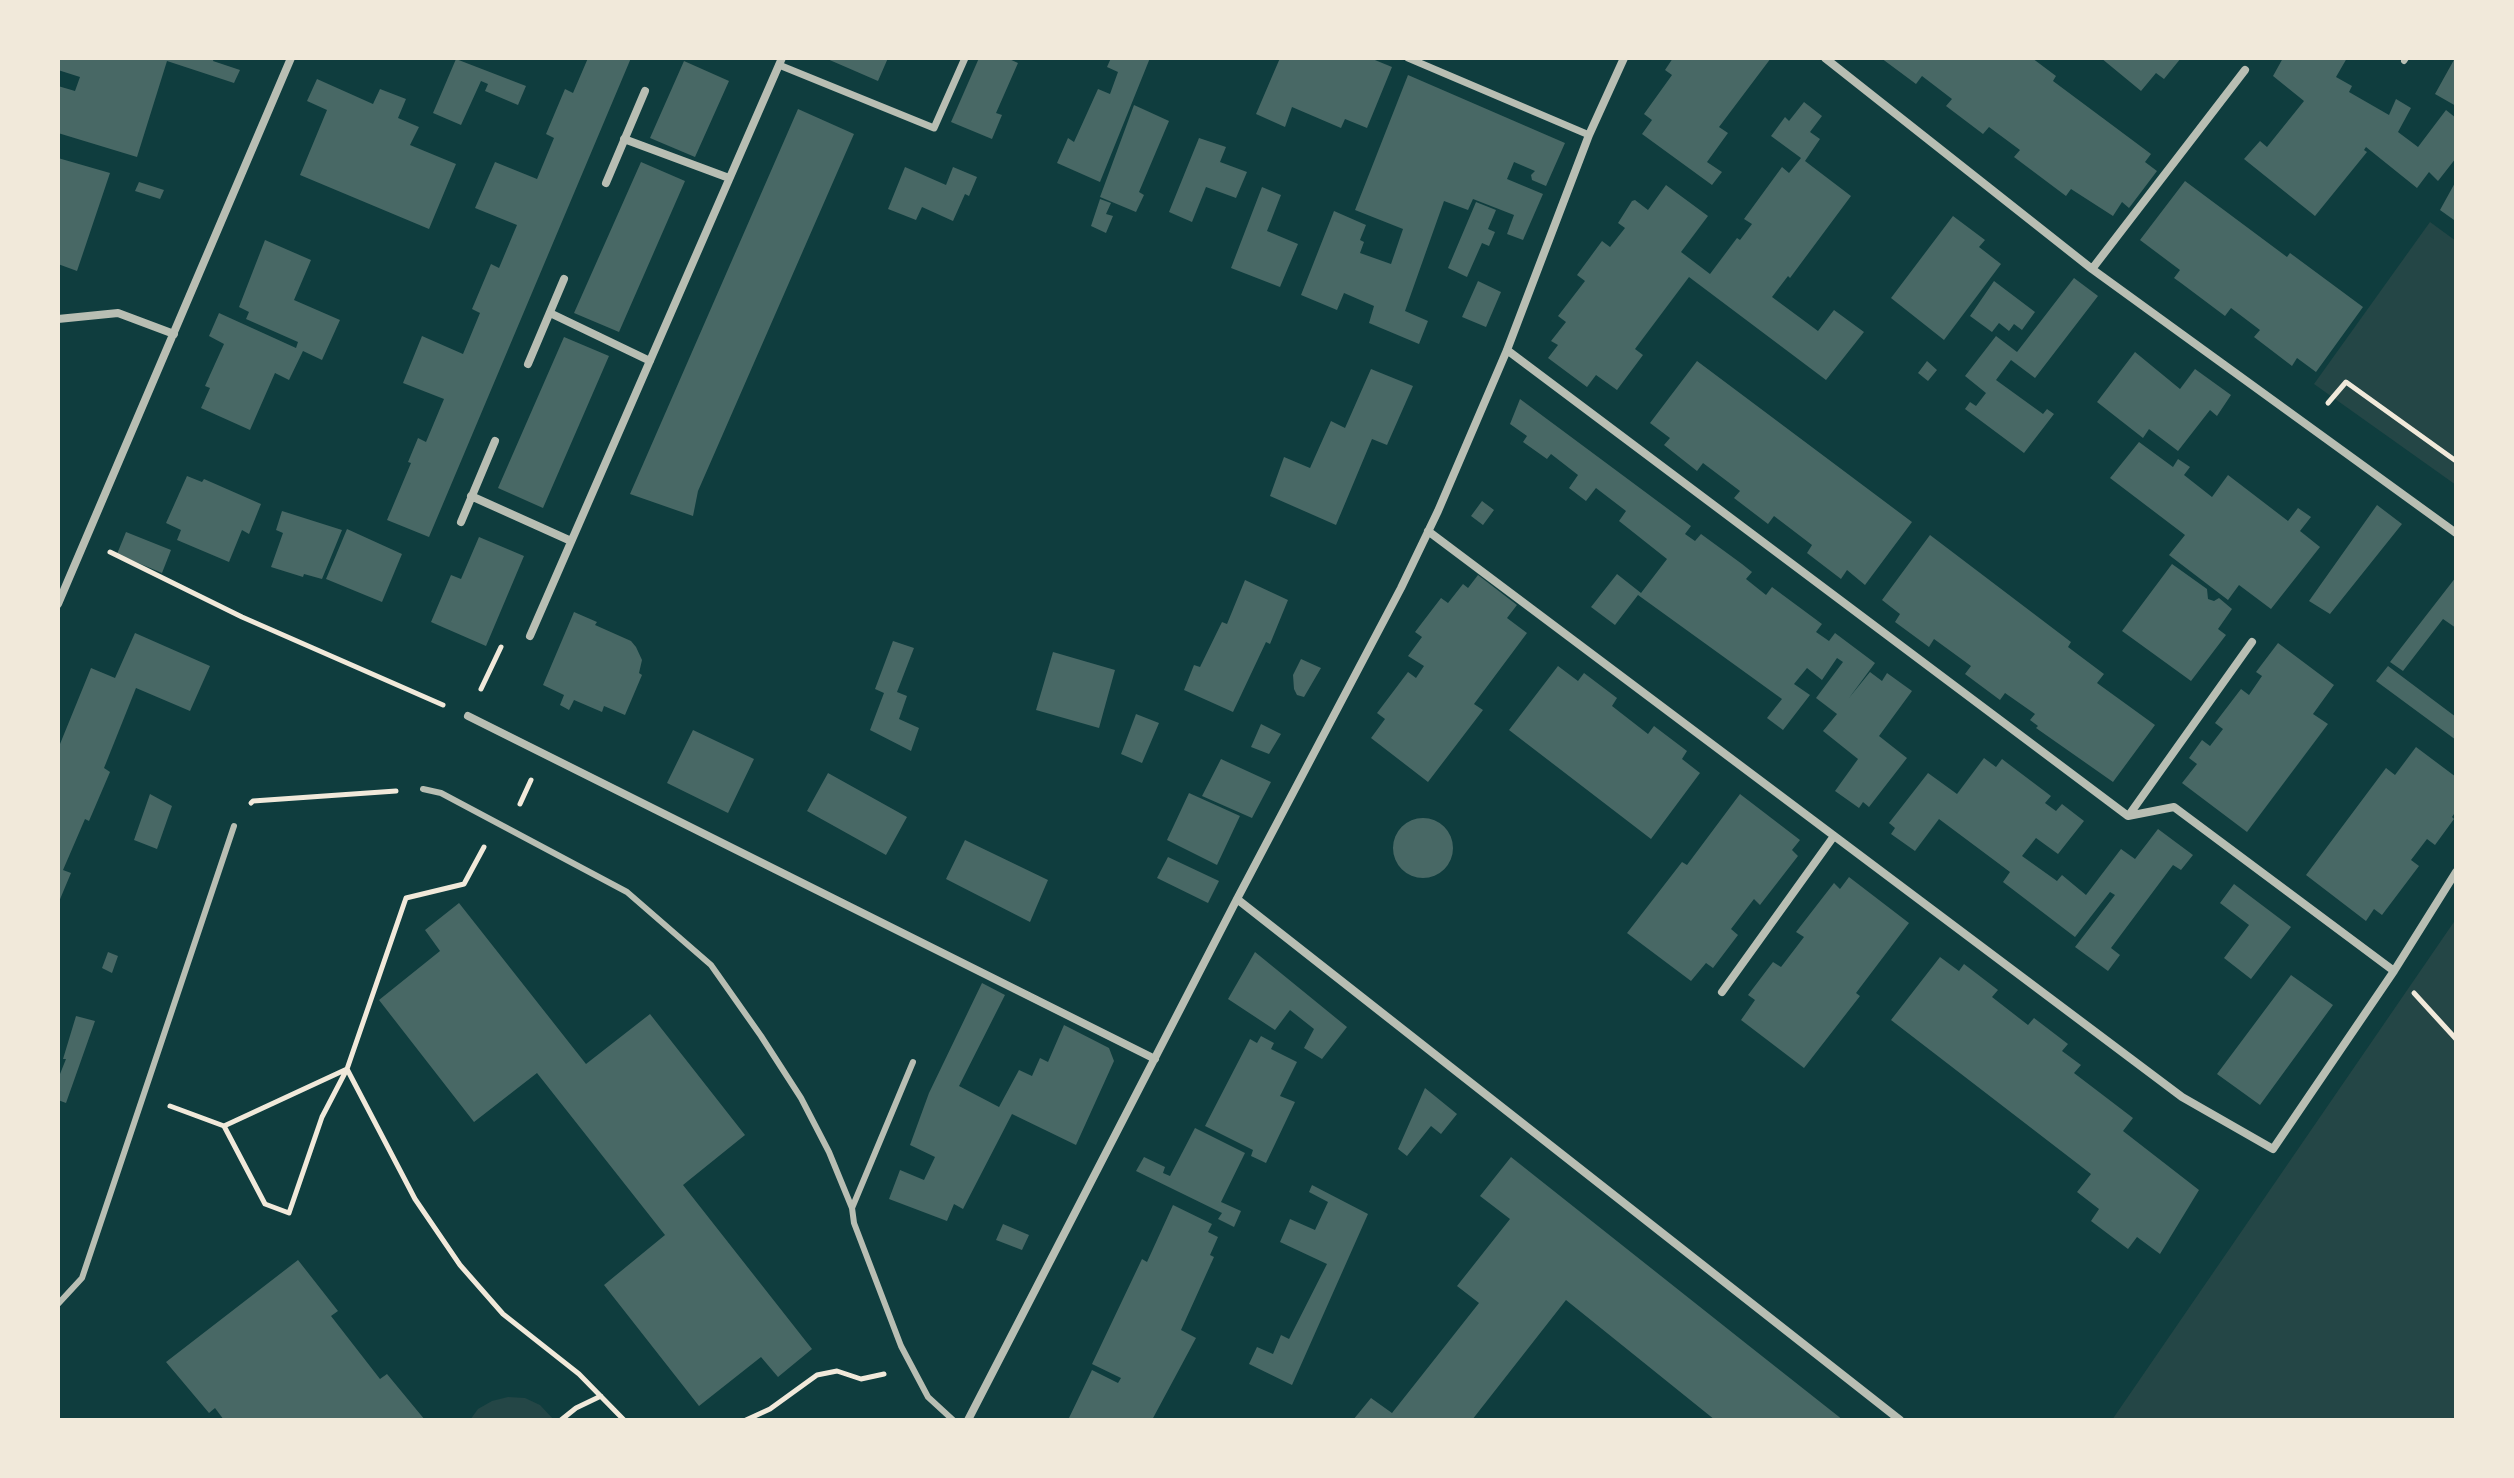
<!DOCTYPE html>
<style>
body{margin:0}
#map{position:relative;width:2514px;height:1478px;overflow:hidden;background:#0f3d3e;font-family:Barlow,sans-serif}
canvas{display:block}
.frame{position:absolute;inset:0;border:60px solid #f1e9da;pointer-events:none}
</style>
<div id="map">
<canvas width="2514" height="1478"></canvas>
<div class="frame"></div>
</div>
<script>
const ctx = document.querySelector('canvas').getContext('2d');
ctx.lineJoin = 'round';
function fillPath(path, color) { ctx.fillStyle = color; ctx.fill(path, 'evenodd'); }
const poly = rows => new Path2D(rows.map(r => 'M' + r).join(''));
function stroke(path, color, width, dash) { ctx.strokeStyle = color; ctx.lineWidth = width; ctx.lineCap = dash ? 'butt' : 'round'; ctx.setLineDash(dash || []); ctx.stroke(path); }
const green = poly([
 [2430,222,2456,241,2456,485,2314,384],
 [2456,919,2456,1420,2112,1420],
 [508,1397,525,1398,540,1405,554,1420,470,1420,478,1409,492,1401]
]);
const building = poly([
 [58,58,214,58,213,61,240,70,234,83,167,61,137,157,58,133,58,86,75,91,80,77,58,70],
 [588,58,631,58,429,537,387,520,411,463,408,462,418,438,426,442,444,399,403,383,422,336,463,354,480,313,472,309,491,264,499,268,517,225,475,208,495,162,537,179,554,138,546,134,565,89,573,93],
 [825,58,888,58,878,81],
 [979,58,1007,58,1018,63,996,113,1002,115,992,139,951,122],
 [1111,58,1150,58,1100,182,1057,163,1068,138,1074,142,1098,89,1110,94,1118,72,1107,67],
 [1280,58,1370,58,1392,67,1367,128,1345,119,1341,128,1292,107,1285,127,1256,114],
 [1673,58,1771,58,1719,127,1728,133,1707,162,1722,172,1712,185,1642,134,1652,120,1644,114,1672,75,1665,70],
 [1881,58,2032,58,2056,76,2053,81,2151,154,2145,162,2157,171,2129,208,2122,202,2113,216,2071,189,2066,196,2014,157,2020,150,1989,127,1983,134,1946,106,1952,99,1922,76,1916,84],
 [2101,58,2181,58,2164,79,2156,73,2141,91],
 [2283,58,2347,58,2336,77,2352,86,2349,92,2389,115,2396,99,2411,108,2398,132,2418,147,2446,110,2456,118,2456,158,2438,181,2429,172,2417,188,2366,147,2364,150,2367,152,2315,216,2244,159,2260,141,2267,147,2304,101,2273,76],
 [2455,58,2456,58,2456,106,2435,94],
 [456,59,526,86,518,105,485,91,488,84,481,81,461,125,433,113],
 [684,61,729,81,695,157,650,138],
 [1408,75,1565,143,1546,186,1532,180,1531,175,1535,171,1514,162,1507,179,1543,194,1523,240,1507,234,1514,215,1473,199,1468,210,1444,201,1405,311,1428,321,1419,344,1369,323,1374,306,1344,293,1337,310,1301,295,1334,211,1366,225,1360,240,1364,242,1360,253,1391,264,1403,229,1355,210],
 [317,79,373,104,380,89,406,99,398,118,419,127,410,145,456,164,429,229,300,175,327,110,307,101],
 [1804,102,1822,116,1810,132,1820,139,1805,161,1851,196,1790,278,1788,276,1772,297,1818,331,1834,310,1864,332,1826,380,1689,277,1635,349,1643,355,1617,390,1596,375,1587,387,1548,358,1558,345,1551,341,1566,322,1558,316,1585,281,1577,275,1602,241,1610,247,1625,228,1618,223,1632,201,1635,200,1648,210,1666,185,1708,216,1681,252,1710,274,1737,238,1740,240,1752,224,1744,219,1782,167,1789,173,1801,158,1771,136,1785,117,1789,121],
 [1134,105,1169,121,1139,192,1144,195,1136,212,1100,197],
 [798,109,854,134,698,491,693,516,630,494],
 [1199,138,1226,147,1220,162,1247,172,1236,198,1206,187,1192,222,1169,212],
 [58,158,110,173,77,271,58,264],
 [641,162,685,181,619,332,574,313],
 [905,167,946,185,953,167,977,177,969,196,965,194,953,221,922,207,916,220,888,209],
 [2185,181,2287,257,2290,253,2363,307,2316,372,2297,358,2292,366,2254,337,2260,330,2231,308,2225,316,2181,283,2174,278,2180,270,2140,240],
 [2456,181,2456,216,2454,220,2440,210],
 [139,182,164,190,160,199,135,191],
 [1262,187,1281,195,1267,231,1298,244,1280,287,1231,268],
 [1100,199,1111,203,1106,214,1113,216,1106,233,1091,226],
 [1476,202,1496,210,1488,229,1495,232,1489,246,1482,243,1467,277,1448,268],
 [1953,216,1985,240,1979,247,2001,264,1944,340,1891,298],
 [265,240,311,260,294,300,340,320,322,360,303,351,289,380,275,373,250,430,201,408,210,388,205,386,224,344,209,336,219,313,296,348,298,342,246,319,249,312,239,307],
 [2074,278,2098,296,2035,378,2011,360,1996,380,2043,414,2047,409,2054,414,2024,453,1965,409,1970,402,1976,406,1986,393,1965,376,1996,336,2017,352],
 [1478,281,1501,292,1486,327,1462,317],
 [1994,281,2035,312,2022,330,2014,324,2009,331,1999,323,1992,332,1970,316],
 [564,337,609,356,543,508,498,488],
 [2135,352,2180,389,2195,369,2231,395,2217,416,2210,410,2178,451,2149,429,2143,438,2097,402],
 [1697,361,1912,522,1865,585,1847,570,1841,579,1807,553,1812,545,1774,516,1768,524,1734,498,1740,491,1703,463,1697,471,1664,445,1670,438,1650,423],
 [1927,361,1937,370,1928,381,1918,373],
 [1371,369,1413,386,1387,445,1372,439,1336,525,1270,496,1284,457,1310,468,1331,421,1345,428],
 [1520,399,1691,526,1685,534,1695,541,1701,534,1742,564,1752,572,1746,579,1766,595,1772,587,1822,624,1816,632,1829,641,1835,633,1875,663,1849,698,1870,672,1882,681,1887,673,1912,691,1879,736,1907,758,1869,807,1863,802,1859,808,1835,791,1858,759,1823,731,1837,714,1816,698,1843,662,1837,658,1822,680,1807,668,1794,684,1810,695,1783,730,1767,718,1782,699,1638,595,1615,625,1591,607,1617,574,1641,593,1667,559,1619,521,1626,511,1596,488,1586,501,1569,488,1578,475,1551,454,1547,459,1523,442,1527,436,1510,424],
 [2139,442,2173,467,2178,459,2190,467,2184,475,2212,497,2228,475,2288,521,2298,508,2311,517,2300,531,2320,547,2271,609,2239,585,2228,600,2169,555,2185,535,2110,478],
 [187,476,202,482,204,479,261,504,249,534,242,530,229,562,177,540,181,530,166,523],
 [1482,501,1494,510,1483,525,1471,516],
 [2377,505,2402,524,2330,614,2309,601],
 [282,511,342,530,322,579,304,574,303,577,271,567,283,533,276,530],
 [347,529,402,554,382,602,326,579],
 [126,532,171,550,162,573,117,554],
 [1930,535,2071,642,2068,647,2104,674,2097,683,2155,725,2113,782,2036,728,2038,726,2030,720,2035,714,2005,693,2000,700,1965,674,1971,666,1934,639,1929,647,1895,622,1900,614,1882,600],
 [479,537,524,556,486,646,431,622,451,575,461,579],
 [2172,564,2207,589,2208,599,2214,601,2219,598,2232,609,2218,629,2226,635,2191,681,2122,631],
 [1478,575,1517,605,1507,618,1527,633,1474,704,1483,710,1428,782,1371,738,1385,719,1377,713,1408,672,1416,678,1424,666,1408,656,1422,637,1415,632,1441,598,1448,603,1463,584,1468,588],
 [2456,577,2456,628,2443,619,2403,671,2390,662],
 [1245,580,1288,600,1270,644,1266,642,1233,712,1184,690,1194,665,1200,667,1222,622,1227,624],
 [574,612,597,622,595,625,631,641,636,647,642,660,639,673,642,675,625,715,604,706,602,712,574,700,569,710,560,705,564,695,543,685],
 [135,633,210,666,190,711,136,688,104,768,110,772,89,821,85,819,63,870,71,873,58,904,58,743,60,744,91,668,115,678],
 [893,641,914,648,897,692,907,696,899,719,919,728,911,751,870,730,884,693,875,689],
 [2278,643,2334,685,2313,714,2328,724,2247,832,2182,783,2197,764,2189,758,2202,740,2210,746,2223,729,2215,723,2241,689,2249,695,2262,676,2256,672],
 [1053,652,1115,670,1099,728,1036,710],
 [1301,659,1321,668,1304,697,1297,695,1294,689,1293,675],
 [1558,666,1578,681,1584,673,1617,698,1612,706,1648,734,1654,726,1687,751,1682,759,1700,773,1651,839,1509,730],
 [2388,666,2456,717,2456,740,2376,681],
 [1136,714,1159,723,1142,763,1121,754],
 [1261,724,1281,734,1269,754,1251,747],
 [693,730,754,759,728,813,667,783],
 [2416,747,2456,777,2456,811,2452,817,2454,819,2435,845,2427,839,2411,860,2419,866,2382,915,2374,909,2366,921,2306,875,2386,768,2395,775],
 [1984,758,1996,767,2002,759,2051,796,2045,803,2056,811,2062,804,2084,821,2058,854,2036,838,2022,856,2057,881,2062,875,2086,895,2121,849,2135,859,2158,829,2193,855,2181,870,2173,865,2111,948,2120,955,2108,971,2075,947,2115,895,2110,892,2075,937,2003,882,2010,872,1939,819,1915,851,1891,834,1895,828,1889,823,1928,773,1957,794],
 [1221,759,1271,782,1252,818,1202,796],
 [828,773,907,817,886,855,807,811],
 [1189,793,1240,816,1217,865,1167,840],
 [150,794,172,806,157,849,134,840],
 [1740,794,1800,840,1792,850,1798,856,1760,905,1754,899,1731,929,1738,935,1713,968,1706,963,1691,981,1627,933,1682,862,1687,865],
 '1393 848a30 30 0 1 1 60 0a30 30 0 1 1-60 0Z',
 [965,840,1048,880,1030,922,946,879],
 [1168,857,1219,881,1208,903,1157,878],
 [1849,877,1909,923,1856,993,1860,996,1804,1068,1741,1020,1755,1000,1748,995,1773,962,1781,967,1804,937,1796,932,1827,892,1834,883,1840,889],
 [2234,884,2291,927,2251,979,2224,958,2249,925,2220,903],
 [459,903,586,1064,650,1014,745,1135,683,1185,812,1349,778,1377,761,1357,699,1406,604,1285,665,1235,537,1073,474,1122,379,1000,440,951,425,930],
 [108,952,118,956,112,973,102,968],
 [1255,952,1347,1027,1322,1059,1304,1048,1314,1029,1290,1010,1275,1030,1228,999],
 [1940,957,1959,971,1964,964,1998,990,1992,997,2028,1025,2034,1018,2068,1044,2062,1051,2081,1065,2074,1073,2133,1118,2123,1131,2199,1190,2160,1254,2137,1237,2128,1249,2091,1221,2099,1209,2077,1192,2091,1174,1891,1020],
 [2291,975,2333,1005,2260,1105,2217,1074],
 [982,983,1005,995,959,1086,999,1107,1019,1070,1032,1076,1040,1058,1048,1062,1064,1025,1109,1048,1114,1061,1076,1145,1012,1114,963,1209,954,1204,947,1221,889,1199,900,1170,924,1180,935,1157,910,1145,929,1093],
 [76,1016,95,1021,66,1103,58,1100,58,1079,66,1059,63,1059],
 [1261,1036,1274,1043,1271,1049,1297,1062,1280,1096,1295,1102,1266,1163,1251,1156,1253,1150,1205,1126,1250,1039,1257,1043],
 [1425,1088,1457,1114,1441,1134,1431,1126,1407,1156,1398,1149],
 [1195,1128,1245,1153,1221,1202,1241,1211,1234,1227,1218,1219,1222,1213,1136,1171,1144,1157,1165,1167,1163,1173,1170,1176],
 [1511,1157,1748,1345,1843,1420,1715,1420,1566,1300,1472,1420,1353,1420,1371,1398,1392,1413,1479,1303,1457,1286,1510,1219,1480,1196],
 [1312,1185,1368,1214,1292,1385,1249,1364,1257,1347,1273,1354,1281,1335,1289,1339,1327,1264,1280,1242,1290,1219,1315,1230,1328,1202,1309,1192],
 [1173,1205,1212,1224,1208,1232,1218,1237,1210,1255,1214,1257,1181,1330,1196,1338,1152,1420,1068,1420,1092,1370,1118,1383,1121,1378,1092,1364,1142,1259,1147,1262],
 [1003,1224,1029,1235,1022,1250,996,1240],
 [298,1260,338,1311,331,1316,380,1379,387,1374,425,1420,224,1420,215,1408,209,1413,166,1362]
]);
const path = poly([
 [2328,403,2346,382,2456,461],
 [110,552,242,617,443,705],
 [481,689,501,647],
 [251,803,253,801,396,791],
 [520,804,531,780],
 [2414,993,2456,1039],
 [170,1106,224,1126,347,1069,415,1199,460,1265,503,1314,579,1374,624,1420],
 [224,1126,265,1204,289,1213,322,1117,347,1069,406,898,464,884,484,847],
 [561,1420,576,1408,601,1396],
 [746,1420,770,1409,817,1375,837,1371,861,1379,884,1374]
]);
const service = poly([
 [2404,61,2406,58],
 [423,789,441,793,627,892,711,965,761,1036,801,1098,829,1152,852,1208,854,1223,901,1346,928,1397,953,1420],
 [852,1208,913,1062],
 [58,1304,82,1278,234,826]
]);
const pedestrian = poly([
 [1408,58,1589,135],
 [779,65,934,128,965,58]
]);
const minor = poly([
 [1825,58,2092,269,2456,533],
 [624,139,729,178],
 [606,183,645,91],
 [2092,269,2245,70],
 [550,313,650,361],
 [58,319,118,313,174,334],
 [1507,350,2128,816,2174,807,2394,971],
 [528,364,564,279],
 [471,496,571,541],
 [461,522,495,441],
 [1428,531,2182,1097,2273,1149,2394,971,2456,872],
 [58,604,291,58],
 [530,636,782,58],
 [468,716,1155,1059],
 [2129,815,2252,642],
 [1237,899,1900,1420],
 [1722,992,1834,836],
 [968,1420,1237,899,1401,588,1438,511,1507,350,1589,135,1624,58]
]);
fillPath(green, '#244646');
fillPath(building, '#486865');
stroke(path, '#f1e9da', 5);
stroke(service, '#b8beb3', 6);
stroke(pedestrian, '#b8beb3', 7);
stroke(minor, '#b8beb3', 8);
</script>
